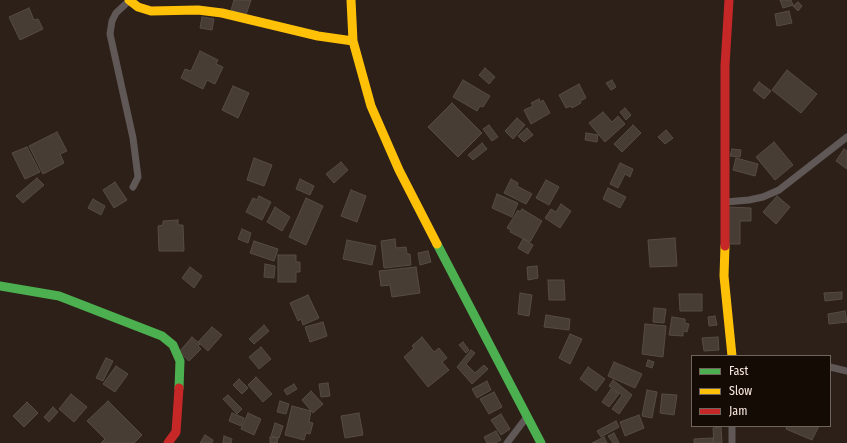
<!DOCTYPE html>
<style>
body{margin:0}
#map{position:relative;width:847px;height:443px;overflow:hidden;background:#2d2018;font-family:"Fira Sans Condensed",sans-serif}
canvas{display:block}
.legend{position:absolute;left:691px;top:355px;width:140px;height:72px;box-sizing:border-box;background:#150b05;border:1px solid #70645d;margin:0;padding:5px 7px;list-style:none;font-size:12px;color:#f9e9e0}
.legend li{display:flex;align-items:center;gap:8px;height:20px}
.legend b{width:20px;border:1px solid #70645d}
</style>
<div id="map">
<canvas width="847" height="443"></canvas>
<ul class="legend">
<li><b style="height:5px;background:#4caf50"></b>Fast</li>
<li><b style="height:5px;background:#ffc107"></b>Slow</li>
<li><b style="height:5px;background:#c62828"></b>Jam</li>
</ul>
</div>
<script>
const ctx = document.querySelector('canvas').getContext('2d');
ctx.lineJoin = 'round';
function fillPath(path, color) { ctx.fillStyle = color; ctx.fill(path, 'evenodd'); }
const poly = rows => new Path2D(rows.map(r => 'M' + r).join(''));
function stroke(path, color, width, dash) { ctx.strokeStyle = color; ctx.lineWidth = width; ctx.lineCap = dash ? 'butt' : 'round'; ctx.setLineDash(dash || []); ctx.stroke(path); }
const building = poly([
 [234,0,251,0,246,15,231,10,234,0],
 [780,0,791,0,793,5,783,8,780,0],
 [798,2,802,6,798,11,793,6,798,2],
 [29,8,34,20,38,19,43,29,20,40,9,17,29,8],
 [789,11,792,23,777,26,775,14,789,11],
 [202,17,214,19,212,30,200,28,202,17],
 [200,51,218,60,216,64,223,67,215,84,207,80,203,89,181,78,185,69,191,71,200,51],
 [485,68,495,77,489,84,479,75,485,68],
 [787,70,817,94,801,113,772,90,787,70],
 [463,80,490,96,483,107,480,106,477,111,453,97,463,80],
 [612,80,616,87,611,90,606,83,612,80],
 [759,82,771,91,764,99,753,90,759,82],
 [579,84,586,98,580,101,581,103,572,108,571,106,566,108,559,95,579,84],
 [233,86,249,93,238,118,222,110,233,86],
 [539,99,540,102,543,100,550,113,531,124,524,110,533,106,531,103,539,99],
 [452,103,482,133,458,157,428,127,452,103],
 [625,108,631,115,626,120,620,112,625,108],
 [603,112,612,122,618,116,625,124,605,142,589,123,603,112],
 [517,118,525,125,513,139,505,131,517,118],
 [489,125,498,137,492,141,483,129,489,125],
 [633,125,641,133,622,152,614,144,633,125],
 [527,128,533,135,524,142,518,136,527,128],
 [666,130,673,138,665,144,658,137,666,130],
 [57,132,67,151,60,154,64,163,43,174,29,146,57,132],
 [586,133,598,135,597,142,585,140,586,133],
 [774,142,793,165,775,180,756,157,774,142],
 [482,143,487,149,473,160,468,155,482,143],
 [27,147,40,172,25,179,12,153,27,147],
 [732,149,741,150,740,157,730,156,732,149],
 [844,149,847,151,847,169,836,161,844,149],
 [254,158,272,165,264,186,247,180,254,158],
 [736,158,758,164,755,176,733,170,736,158],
 [341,162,348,170,334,183,326,174,341,162],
 [620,163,633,169,630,177,625,174,618,188,610,184,620,163],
 [37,178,44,185,23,203,16,196,37,178],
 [300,179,314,186,310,195,296,189,300,179],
 [511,179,518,183,517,186,532,194,526,204,504,193,511,179],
 [546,180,559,187,549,205,536,198,546,180],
 [115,182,127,200,114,208,103,190,115,182],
 [608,188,626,197,620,208,603,199,608,188],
 [351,190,366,196,357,222,341,216,351,190],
 [497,194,518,203,512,217,492,208,497,194],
 [259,196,271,202,262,220,246,212,253,198,257,200,259,196],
 [777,196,790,207,776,224,763,212,777,196],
 [306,198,323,206,306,245,289,237,306,198],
 [93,199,105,206,101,215,88,208,93,199],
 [561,204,571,211,560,228,545,218,551,209,556,212,561,204],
 [275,207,290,217,282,231,267,222,275,207],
 [728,207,751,208,751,221,740,221,740,244,727,244,728,207],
 [522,209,542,221,530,242,510,232,511,230,507,228,518,210,520,212,522,209],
 [178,220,178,225,183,225,184,251,159,251,158,226,163,225,163,221,178,220],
 [242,229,251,233,248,243,238,239,242,229],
 [675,238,677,266,650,267,648,240,675,238],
 [395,239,396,248,406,247,407,254,410,254,411,265,384,268,381,241,395,239],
 [523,239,533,245,528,254,518,248,523,239],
 [347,240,376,246,372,265,343,259,347,240],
 [254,241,278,249,274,261,250,253,254,241],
 [428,251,431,262,420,265,418,253,428,251],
 [278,255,296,255,296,262,300,262,300,272,296,272,296,282,278,282,278,255],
 [265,264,275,266,274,278,264,277,265,264],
 [537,266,538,278,528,280,527,267,537,266],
 [190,267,202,276,194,288,182,278,190,267],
 [416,267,420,293,392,297,390,285,381,286,379,271,416,267],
 [548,280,564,280,565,300,549,300,548,280],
 [842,292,842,299,825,301,824,293,842,292],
 [520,293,532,295,529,316,518,314,520,293],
 [679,294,702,294,702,311,680,311,679,294],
 [308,295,319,318,303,325,301,319,298,321,290,303,308,295],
 [654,308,666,309,664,323,653,322,654,308],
 [845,311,847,322,829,324,828,314,845,311],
 [546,315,570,319,569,330,544,327,546,315],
 [715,316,717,325,709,326,708,317,715,316],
 [672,317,685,319,685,323,689,324,687,332,683,331,683,336,669,335,672,317],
 [323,322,327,336,310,342,305,327,323,322],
 [645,324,666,326,663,357,642,354,645,324],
 [264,325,269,331,254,344,249,339,264,325],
 [212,327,222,335,208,351,198,342,212,327],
 [570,334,582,339,570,364,559,358,570,334],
 [192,337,200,344,198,346,201,349,189,361,179,352,192,337],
 [422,337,434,352,439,348,447,358,442,362,449,370,428,387,404,357,414,348,412,346,422,337],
 [718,337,719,350,704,351,702,338,718,337],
 [463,342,469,350,466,353,459,345,463,342],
 [261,347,271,359,259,369,249,357,261,347],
 [471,350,475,353,466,364,475,373,484,365,488,369,472,384,457,367,471,350],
 [106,358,113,361,103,381,96,378,106,358],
 [648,360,654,362,652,368,646,366,648,360],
 [614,362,642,374,635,388,608,376,614,362],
 [116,366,128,374,115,392,103,384,116,366],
 [588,367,605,379,596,391,580,379,588,367],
 [256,377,272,394,263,402,248,385,256,377],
 [239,379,248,388,242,394,233,385,239,379],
 [613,380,632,395,619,414,612,409,622,395,609,386,613,380],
 [487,381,491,390,477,398,472,389,487,381],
 [328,383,330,396,321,397,319,384,328,383],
 [294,384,297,389,287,395,284,390,294,384],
 [611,389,619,394,609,407,602,402,611,389],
 [647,390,657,392,652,418,642,416,647,390],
 [311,391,323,404,313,413,302,400,311,391],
 [494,392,502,407,489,414,480,399,494,392],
 [71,394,87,407,74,422,59,409,71,394],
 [662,394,677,395,674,415,660,413,662,394],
 [228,395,242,409,237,414,223,399,228,395],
 [108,401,142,435,134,443,101,443,105,439,87,421,108,401],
 [280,401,289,404,286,414,277,412,280,401],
 [27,402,38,413,24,427,13,416,27,402],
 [292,406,311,411,309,422,313,423,310,434,306,433,304,440,285,435,292,406],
 [53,407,58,412,49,422,44,417,53,407],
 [232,413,244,418,241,426,229,421,232,413],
 [248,413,261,419,254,435,241,429,248,413],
 [359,413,363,435,345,438,341,416,359,413],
 [501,414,510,429,501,435,491,420,501,414],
 [639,415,644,428,625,436,620,422,639,415],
 [616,421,619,427,601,437,597,431,616,421],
 [275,423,283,426,279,438,271,436,275,423],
 [787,426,819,426,812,440,786,429,787,426],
 [721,427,722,443,714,443,713,428,721,427],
 [496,431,501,440,495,443,487,443,484,437,496,431],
 [614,433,619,443,613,443,608,436,614,433],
 [205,435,213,440,212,443,200,443,205,435],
 [224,436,232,439,231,443,223,443,224,436],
 [270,437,278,438,277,443,270,443,270,437],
 [604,437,607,443,592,443,604,437],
 [713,438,713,443,694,443,694,439,713,438]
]);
const street = poly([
 [130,0,116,13,112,21,110,34,133,138,138,177,133,187],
 [726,202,749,200,763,197,779,190,847,137],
 [830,367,847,371],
 [732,426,732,443],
 [507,443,526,418]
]);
const fast = poly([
 [437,244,541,443],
 [0,286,59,296,162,336,173,345,180,361,179,388]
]);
const slow = poly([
 [129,0,138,7,151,11,198,10,222,13,318,36,353,41],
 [351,0,353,41,371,106,399,170,437,244],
 [725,246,724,276,732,356]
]);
const jam = poly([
 [725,246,725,65,729,0],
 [168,443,176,432,179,388]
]);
fillPath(building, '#483d35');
stroke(building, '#564c44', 1);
stroke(street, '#605857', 7);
stroke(fast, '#4caf50', 9);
stroke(slow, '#ffc107', 9);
stroke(jam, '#c62828', 9);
</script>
